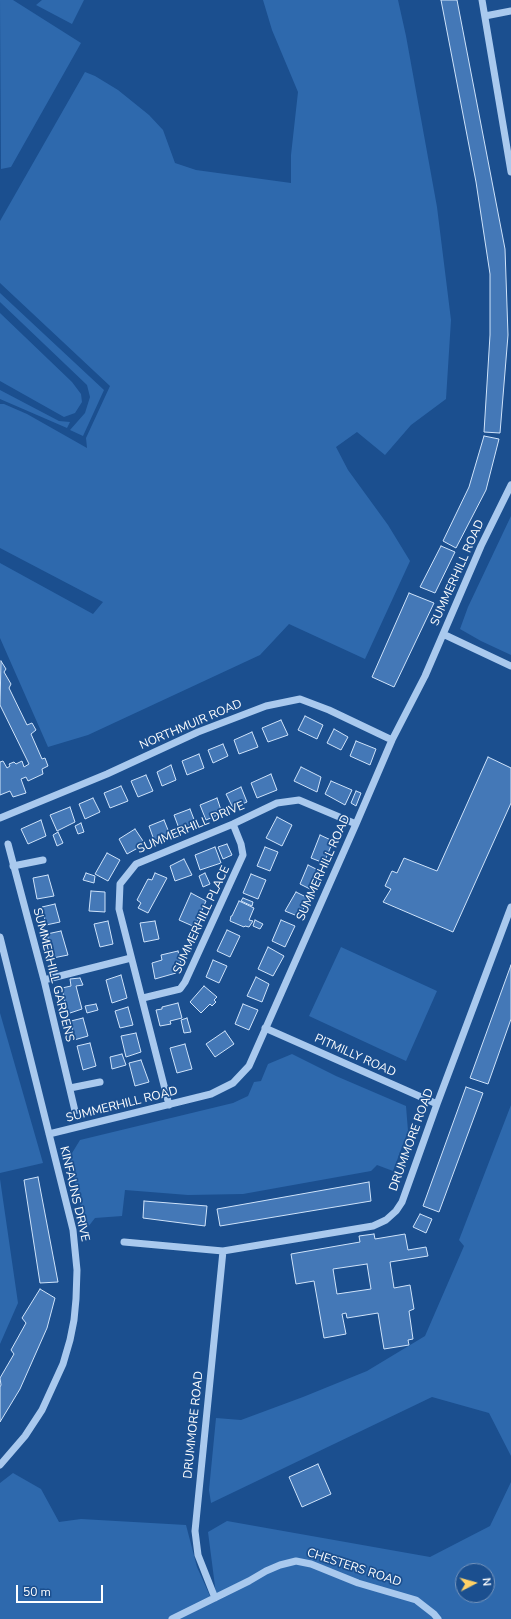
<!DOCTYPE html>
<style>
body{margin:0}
#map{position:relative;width:511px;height:1619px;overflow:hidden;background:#1b4f8f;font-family:"Nunito Sans",sans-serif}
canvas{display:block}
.north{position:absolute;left:455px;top:1563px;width:40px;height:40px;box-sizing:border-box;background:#1b4f8f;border:1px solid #7695bc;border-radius:50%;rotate:84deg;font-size:11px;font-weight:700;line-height:16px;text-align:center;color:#fff}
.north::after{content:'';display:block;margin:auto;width:14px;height:18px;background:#ffd166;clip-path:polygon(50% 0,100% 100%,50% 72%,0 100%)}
.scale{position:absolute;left:16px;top:1585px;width:87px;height:18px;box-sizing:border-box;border:2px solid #fff;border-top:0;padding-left:5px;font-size:12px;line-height:14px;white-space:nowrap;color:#fff;-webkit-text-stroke:3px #1b4f8f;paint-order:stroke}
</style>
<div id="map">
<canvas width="511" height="1619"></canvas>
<div class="north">N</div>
<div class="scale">50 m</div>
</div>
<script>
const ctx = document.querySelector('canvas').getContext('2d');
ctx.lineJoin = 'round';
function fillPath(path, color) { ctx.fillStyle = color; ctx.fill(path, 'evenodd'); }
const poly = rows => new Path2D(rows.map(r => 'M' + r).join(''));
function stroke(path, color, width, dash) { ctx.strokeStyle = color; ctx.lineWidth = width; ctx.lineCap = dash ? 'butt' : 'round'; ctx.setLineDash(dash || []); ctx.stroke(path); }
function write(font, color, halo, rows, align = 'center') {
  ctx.font = font + ' "Nunito Sans",sans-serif'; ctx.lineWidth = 3.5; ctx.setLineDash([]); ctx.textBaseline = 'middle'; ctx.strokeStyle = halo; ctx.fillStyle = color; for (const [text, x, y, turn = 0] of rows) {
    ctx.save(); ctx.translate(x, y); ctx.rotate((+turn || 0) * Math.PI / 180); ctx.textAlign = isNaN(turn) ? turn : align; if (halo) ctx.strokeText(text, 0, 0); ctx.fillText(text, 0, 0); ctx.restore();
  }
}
const green = poly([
 [0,0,13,0,81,43,11,167,1,169],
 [42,0,84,0,72,24,36,5],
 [263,0,398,0,406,36,437,207,451,320,446,399,411,425,385,455,357,432,336,447,348,470,388,525,410,561,365,659,289,624,260,655,88,735,48,747,0,638,0,563,93,614,103,602,0,548,0,404,4,404,27,414,87,448,86,438,110,386,0,283,0,221,85,72,95,76,118,90,149,115,163,130,175,163,196,170,291,183,291,155,298,92,272,30],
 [0,293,104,390,83,436,70,430,85,413,90,397,87,385,0,302],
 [0,313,72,382,81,394,82,402,75,413,64,417,0,381],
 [0,390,59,421,70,422,67,428,0,399],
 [511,516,511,655,481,641,460,629,468,607],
 [341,947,437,991,406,1061,309,1016],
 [0,1013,43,1163,0,1173],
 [292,1054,336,1076,406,1106,408,1131,393,1171,377,1165,371,1171,243,1194,188,1195,125,1190,122,1216,95,1218,88,1227,86,1227,69,1158,80,1140,233,1103,248,1096,254,1082,261,1081,268,1064],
 [511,1105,511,1456,489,1413,432,1397,211,1503,209,1490,216,1418,241,1420,303,1397,367,1371,425,1336,464,1246,459,1240],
 [0,1179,18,1303,0,1344],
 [13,1473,41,1489,59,1522,81,1519,186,1525,197,1567,210,1596,216,1594,208,1532,227,1521,430,1557,490,1526,511,1482,511,1619,0,1619,0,1483],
 [463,1571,487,1571,487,1595,463,1595]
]);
const building = poly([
 [441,0,457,0,505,249,508,335,500,433,484,432,490,335,490,274,476,182,441,0],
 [484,436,499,439,486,490,456,548,443,541,469,487,484,436],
 [441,546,455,552,435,593,420,587,441,546],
 [409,593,434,603,394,687,372,677,409,593],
 [1,661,6,669,4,672,11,684,9,688,27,725,32,723,36,730,31,734,42,759,45,758,48,766,42,769,43,774,28,781,26,777,21,779,26,793,13,797,10,791,0,795,0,762,3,761,7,768,10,766,9,764,14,762,16,764,22,761,24,767,29,764,0,705,1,661],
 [305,716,323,725,317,739,298,730,305,716],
 [281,720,288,735,268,742,262,728,281,720],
 [334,729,348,737,341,750,327,743,334,729],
 [252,732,258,747,239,754,234,740,252,732],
 [356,741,376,749,370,765,350,756,356,741],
 [223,744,228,756,213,763,208,750,223,744],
 [199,754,204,768,187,775,182,761,199,754],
 [488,757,511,768,511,803,453,932,383,902,391,889,385,886,390,875,392,871,397,873,404,858,437,871,488,757],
 [171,765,176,780,162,786,157,772,171,765],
 [301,767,321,777,317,792,294,781,301,767],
 [271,774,277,790,257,798,251,783,271,774],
 [146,775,153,791,138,797,131,781,146,775],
 [331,781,352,790,345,805,325,794,331,781],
 [121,786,128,801,110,808,104,793,121,786],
 [241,787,247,802,233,808,226,794,241,787],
 [356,791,361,793,356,806,351,803,356,791],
 [93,798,100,812,85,819,79,804,93,798],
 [217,798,222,813,206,820,200,805,217,798],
 [70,807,75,822,57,831,50,815,70,807],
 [190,809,195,822,180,831,174,815,190,809],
 [277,817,292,825,282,846,266,838,277,817],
 [41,820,46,836,28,844,21,829,41,820],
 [164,820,170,835,154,840,149,826,164,820],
 [81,823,84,832,78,834,75,826,81,823],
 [135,829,145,844,127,854,119,839,135,829],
 [58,832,63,843,57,846,53,835,58,832],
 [320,835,333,841,324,863,311,858,320,835],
 [227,844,232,855,223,859,218,847,227,844],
 [215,847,221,863,200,870,195,855,215,847],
 [265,847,278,852,270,871,257,866,265,847],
 [107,853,120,860,108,881,95,874,107,853],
 [184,859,192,875,175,881,170,866,184,859],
 [308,865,322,872,312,890,300,884,308,865],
 [86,873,95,876,94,883,83,880,86,873],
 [155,873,167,878,148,913,138,908,141,903,137,900,148,879,152,880,155,873],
 [205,873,210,884,203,887,199,876,205,873],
 [251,874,266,880,258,899,243,893,251,874],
 [48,875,54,896,37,899,33,878,48,875],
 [91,891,105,892,105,912,89,911,91,891],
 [296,892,308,898,300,917,285,911,296,892],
 [191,893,206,901,195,927,179,920,191,893],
 [243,898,253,902,252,906,241,901,243,898],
 [239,901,254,908,249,920,253,921,249,927,245,926,244,927,230,921,231,916,232,916,239,901],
 [55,904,60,922,46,925,42,907,55,904],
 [255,920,263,924,260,929,253,926,255,920],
 [281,920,295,926,285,947,272,941,281,920],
 [108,921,113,944,100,947,94,924,108,921],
 [155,921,159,939,144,942,140,923,155,921],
 [227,930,240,936,230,957,217,951,227,930],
 [61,931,68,955,53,958,47,934,61,931],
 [268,947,284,956,273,976,258,969,268,947],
 [178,951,182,968,175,970,176,973,155,979,152,963,162,960,161,955,178,951],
 [213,960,227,966,219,983,206,977,213,960],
 [511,965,511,1019,488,1084,470,1078,511,965],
 [121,975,127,998,112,1003,106,980,121,975],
 [256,977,269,984,262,1002,247,996,256,977],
 [80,978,83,985,76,986,82,1009,67,1014,62,988,71,986,70,979,80,978],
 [204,986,217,997,214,1000,216,1002,212,1006,210,1004,201,1013,190,1002,204,986],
 [178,1003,182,1018,170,1021,171,1024,160,1026,156,1010,162,1009,162,1007,178,1003],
 [96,1004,98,1010,87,1013,85,1006,96,1004],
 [243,1004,258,1010,249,1030,235,1024,243,1004],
 [128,1007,133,1025,120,1028,115,1011,128,1007],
 [83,1018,88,1036,74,1040,71,1021,83,1018],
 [187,1018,191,1032,184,1033,181,1020,187,1018],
 [225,1031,234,1044,215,1057,206,1044,225,1031],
 [136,1033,141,1052,126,1057,121,1036,136,1033],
 [90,1043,96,1066,83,1070,77,1046,90,1043],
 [185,1044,192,1069,177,1073,170,1048,185,1044],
 [122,1054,126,1065,112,1069,110,1057,122,1054],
 [141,1060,149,1082,135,1086,129,1063,141,1060],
 [466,1087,483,1093,439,1212,423,1206,466,1087],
 [38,1177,58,1282,40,1283,24,1180,38,1177],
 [369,1182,371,1201,220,1226,217,1209,369,1182],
 [144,1201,207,1206,205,1226,143,1218,144,1201],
 [420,1214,432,1219,426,1233,413,1227,420,1214],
 [374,1234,375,1239,405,1234,408,1250,426,1247,428,1256,390,1262,394,1288,410,1285,414,1309,409,1311,413,1339,408,1340,409,1345,384,1349,378,1313,347,1318,346,1313,342,1314,346,1334,324,1338,314,1281,296,1284,291,1254,360,1242,359,1236,374,1234],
 [367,1264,371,1289,337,1294,333,1269,367,1264],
 [40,1289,55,1298,47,1328,20,1389,0,1422,0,1387,1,1385,0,1378,14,1354,11,1350,26,1323,22,1318,40,1289],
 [318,1464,331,1494,302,1507,289,1477,318,1464]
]);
const minor = poly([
 [482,0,511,172],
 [485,16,511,11],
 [443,634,511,666],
 [0,818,107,774,198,732,266,706,300,699,329,710,392,740],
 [8,844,44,980,75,1111],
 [13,866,43,860],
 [0,937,73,1230,77,1270,76,1299,74,1320,70,1340,63,1364,42,1410,25,1436,0,1465],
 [44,980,131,958],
 [143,998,180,989,185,982,243,855,241,844,233,824],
 [265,1028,437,1104],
 [70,1088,100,1082],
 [169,1105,119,909,120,884,136,864,233,824,277,803,299,800,356,824],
 [49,1134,211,1094,233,1083,249,1066,356,824,392,740,425,676,481,546,511,485],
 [124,1242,223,1251,373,1226,386,1220,396,1211,402,1202,437,1104,511,907],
 [215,1598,198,1555,195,1531,223,1251],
 [172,1619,249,1581,266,1571,280,1565,296,1561,311,1564,358,1583,416,1600,434,1614,438,1619]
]);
const streetNames = [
 ["SUMMERHILL ROAD",458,573,-66],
 ["NORTHMUIR ROAD",191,725,-23],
 ["SUMMERHILL DRIVE",191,828,-23],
 ["SUMMERHILL ROAD",324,868,-66],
 ["SUMMERHILL PLACE",202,920,-65],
 ["SUMMERHILL GARDENS",53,975,76],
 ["PITMILLY ROAD",355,1056,24],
 ["SUMMERHILL ROAD",122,1105,-14],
 ["DRUMMORE ROAD",412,1140,-70],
 ["KINFAUNS DRIVE",74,1194,77],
 ["DRUMMORE ROAD",194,1425,-84],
 ["CHESTERS ROAD",354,1568,18]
];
fillPath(green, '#2e69ad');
fillPath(building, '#4478b7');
stroke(building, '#cfe3fa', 1);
stroke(minor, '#a9c9ee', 7);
write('12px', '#fff', '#1b4f8f', streetNames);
</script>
